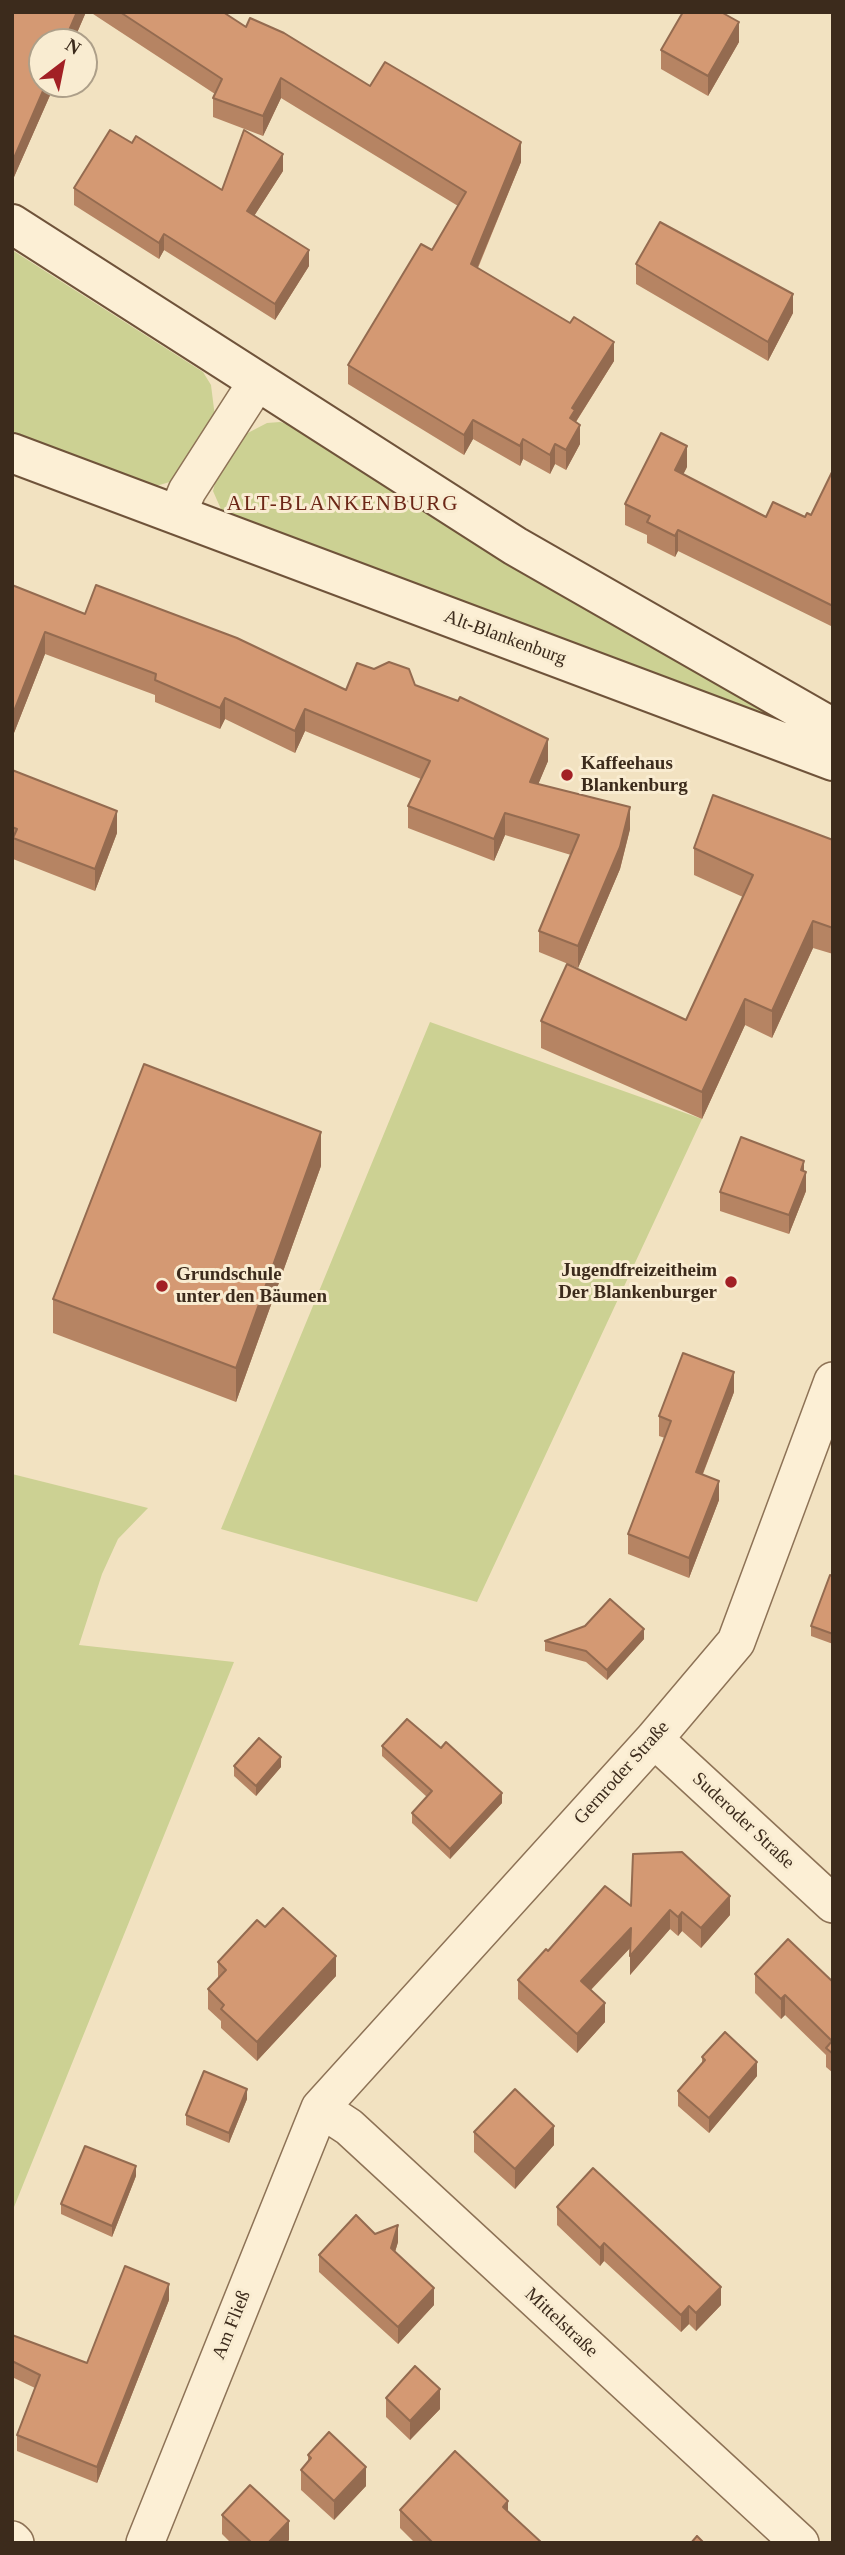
<!DOCTYPE html>
<meta charset="utf-8">
<style>
body{margin:0}
#map{position:relative;width:845px;height:2555px;overflow:hidden;background:#f2e2c1;font-family:"Times New Roman",serif}
canvas{display:block}
.frame{position:absolute;inset:0;border:14px solid #3c2b1c;pointer-events:none}
.north{position:absolute;left:28px;top:28px;width:70px;height:70px;box-sizing:border-box;background:#f9ecd1;border:2px solid #ad9f89;border-radius:50%;rotate:32deg;font-size:19px;font-weight:700;line-height:28px;text-align:center;color:#3c2b1c}
.north::after{content:'';display:block;margin:auto;width:24px;height:32px;background:#a22025;clip-path:polygon(50% 0,100% 100%,50% 72%,0 100%)}
</style>
<div id="map">
<canvas width="845" height="2555"></canvas>
<div class="frame"></div>
<div class="north">N</div>
</div>
<script>
const ctx = document.querySelector('canvas').getContext('2d');
ctx.lineJoin = 'round';
function fillPath(path, color) { ctx.fillStyle = color; ctx.fill(path, 'evenodd'); }
const poly = rows => new Path2D(rows.map(r => 'M' + r).join(''));
function stroke(path, color, width, dash) { ctx.strokeStyle = color; ctx.lineWidth = width; ctx.lineCap = dash ? 'butt' : 'round'; ctx.setLineDash(dash || []); ctx.stroke(path); }
function write(font, color, halo, rows, align = 'center') {
  ctx.font = font + ' "Times New Roman",serif'; ctx.lineWidth = 6; ctx.setLineDash([]); ctx.textBaseline = 'middle'; ctx.strokeStyle = halo; ctx.fillStyle = color; for (const [text, x, y, turn = 0] of rows) {
    ctx.save(); ctx.translate(x, y); ctx.rotate((+turn || 0) * Math.PI / 180); ctx.textAlign = isNaN(turn) ? turn : align; if (halo) ctx.strokeText(text, 0, 0); ctx.fillText(text, 0, 0); ctx.restore();
  }
}
const green = poly([
 [12,250,203,372,211,385,215,417,173,481,146,489,12,439],
 [280,422,290,425,524,575,783,715,779,726,224,516,213,491,217,475,242,436,267,423],
 [430,1022,702,1119,477,1602,221,1529],
 [12,1474,148,1508,118,1539,102,1574,79,1645,234,1662,12,2212]
]);
const minor = poly([
 [177,515,187,491,257,382],
 [654,1739,833,1904],
 [320,2108,349,2127,800,2543],
 [12,2540,15,2543],
 [145,2543,320,2108,654,1739,736,1642,833,1381]
]);
const secondary = poly([
 [12,224,515,546,833,728],
 [12,453,833,761]
]);
const wall = poly([
 [12,12,86,12,73,42,42,42,42,84,55,84,14,177,12,176],
 [90,12,223,12,246,27,370,86,521,162,478,268,614,361,576,422,580,444,566,470,555,464,550,474,523,459,520,466,473,439,464,455,348,384,348,365,432,250,458,206,281,98,263,136,213,117,213,98,215,94],
 [739,42,708,96,661,69,661,50],
 [132,143,222,190,283,171,254,216,309,266,275,320,164,250,159,259,74,205,74,188],
 [636,264,793,313,768,361,636,284],
 [687,467,683,474,766,517,805,517,811,515,833,470,833,627,678,551,675,557,647,543,647,535,625,525,625,504],
 [12,585,85,614,346,690,415,685,548,761,538,784,630,829,620,869,578,968,539,952,539,931,571,855,505,835,494,861,408,828,408,806,421,779,305,731,295,753,225,719,220,729,155,702,155,695,45,654,12,738],
 [12,770,117,833,95,891,13,859,13,850,12,849],
 [833,840,833,954,813,948,772,1038,745,1025,702,1119,541,1048,541,1021,686,1020,743,897,694,875,694,848],
 [321,1166,236,1402,53,1333,53,1299],
 [804,1171,806,1191,789,1234,720,1211,720,1192],
 [734,1392,703,1474,719,1500,689,1578,628,1554,628,1534,665,1438,659,1436,659,1416],
 [833,1576,833,1644,811,1636,811,1626],
 [644,1639,607,1680,586,1662,545,1651,545,1641],
 [382,1746,441,1748,502,1803,450,1859,412,1823,412,1813,427,1797,382,1756],
 [234,1766,281,1767,256,1796,234,1776],
 [631,1906,730,1915,701,1948,682,1931,678,1936,670,1929,630,1975,630,1948,591,1990,605,2022,577,2053,518,1999,518,1980,548,1951],
 [218,1962,336,1976,257,2061,221,2028,221,2021,208,2009,208,1989,218,1978],
 [755,1974,833,1982,833,2073,826,2067,826,2055,785,2015,781,2019,755,1993],
 [702,2057,757,2076,709,2133,678,2106,678,2091,702,2064],
 [247,2099,229,2143,186,2125,186,2115],
 [474,2132,554,2145,515,2189,474,2152],
 [136,2176,112,2237,61,2214,61,2204],
 [557,2207,721,2305,696,2331,689,2324,681,2332,604,2261,600,2266,557,2225],
 [375,2234,398,2242,395,2252,434,2305,398,2344,319,2272,319,2255],
 [169,2300,97,2483,17,2451,17,2435,35,2388,12,2377,12,2335,87,2363],
 [386,2398,440,2409,410,2440,386,2417],
 [308,2455,366,2486,334,2520,301,2490,301,2470,308,2461],
 [400,2510,508,2512,542,2543,415,2543,400,2528],
 [222,2515,289,2540,286,2543,231,2543,222,2534]
]);
const shadedWall = poly([
 [77,12,86,12,73,42,64,42],
 [739,22,739,42,708,96,708,76],
 [281,78,281,98,263,136,263,116],
 [46,84,55,84,14,177,14,158],
 [521,142,521,162,471,283,471,264],
 [283,154,283,171,247,227,247,211],
 [164,234,164,250,159,259,159,243],
 [309,250,309,266,275,320,275,304],
 [793,294,793,313,768,361,768,342],
 [614,342,614,361,575,423,570,418,572,408],
 [473,420,473,439,464,455,464,435],
 [580,425,580,444,566,470,566,450],
 [523,439,523,459,520,466,520,446],
 [555,444,555,464,550,474,550,455],
 [687,446,687,467,675,491,675,470],
 [678,530,678,551,675,557,675,536],
 [45,632,45,654,12,738,12,716],
 [225,698,225,719,220,729,220,708],
 [305,709,305,731,295,753,295,731],
 [548,739,548,761,530,804,530,782],
 [630,807,630,829,620,869,578,968,578,946],
 [117,811,117,833,95,891,95,869],
 [505,813,505,835,494,861,494,839],
 [813,921,813,948,772,1038,772,1011],
 [745,999,745,1025,702,1119,702,1092],
 [321,1132,321,1166,236,1402,236,1368],
 [804,1161,804,1177,806,1172,806,1191,789,1234,789,1215,801,1170],
 [734,1372,734,1392,696,1491,696,1472],
 [719,1481,719,1500,689,1578,689,1558],
 [644,1629,644,1639,607,1680,607,1670],
 [281,1757,281,1767,256,1796,256,1786],
 [502,1793,502,1803,450,1859,450,1849],
 [730,1896,730,1915,701,1948,701,1928],
 [670,1910,670,1929,630,1975,630,1956],
 [682,1912,682,1931,678,1936,678,1917],
 [631,1928,631,1947,581,2000,581,1981],
 [336,1956,336,1976,257,2061,257,2042],
 [785,1995,785,2015,781,2019,781,1999],
 [605,2003,605,2022,577,2053,577,2034],
 [757,2062,757,2076,709,2133,709,2118],
 [247,2089,247,2099,229,2143,229,2133],
 [554,2126,554,2145,515,2189,515,2169],
 [136,2166,136,2176,112,2237,112,2226],
 [398,2225,398,2242,391,2265,391,2248],
 [604,2243,604,2261,600,2266,600,2248],
 [169,2284,169,2300,97,2483,97,2467],
 [721,2287,721,2305,696,2331,696,2313],
 [434,2288,434,2305,398,2344,398,2327],
 [689,2306,689,2324,681,2332,681,2315],
 [440,2389,440,2409,410,2440,410,2421],
 [366,2467,366,2486,334,2520,334,2501],
 [508,2501,508,2519,503,2507],
 [289,2521,289,2540,286,2543,268,2543]
]);
const building = poly([
 [12,12,77,12,64,42,42,42,42,84,46,84,14,158,12,156,12,12],
 [120,12,223,12,246,27,250,18,284,33,370,86,385,62,521,142,471,264,570,323,574,317,614,342,572,408,575,410,570,418,580,425,566,450,555,444,550,455,523,439,520,446,473,420,464,435,348,365,421,244,432,250,466,192,281,78,263,116,213,98,222,79,120,12],
 [683,12,721,12,739,22,708,76,661,50,683,12],
 [110,130,132,143,136,136,222,190,244,130,283,154,247,211,309,250,275,304,164,234,159,243,74,188,110,130],
 [660,222,793,294,768,342,636,264,660,222],
 [661,433,687,446,675,470,766,517,773,502,805,517,807,513,811,515,833,470,833,606,678,530,675,536,647,522,650,516,625,504,661,433],
 [12,585,85,614,96,585,237,638,346,690,357,663,374,669,389,662,409,669,415,685,458,701,460,697,548,739,530,782,630,807,620,847,578,946,539,931,579,835,505,813,494,839,408,806,430,761,305,709,295,731,225,698,220,708,155,680,156,674,45,632,12,716,12,585],
 [12,770,117,811,95,869,13,838,17,829,12,827,12,770],
 [713,795,833,840,833,928,813,921,772,1011,745,999,702,1092,541,1021,567,964,686,1020,753,875,694,848,713,795],
 [144,1064,321,1132,236,1368,53,1299,144,1064],
 [741,1137,804,1161,801,1170,806,1172,789,1215,720,1192,741,1137],
 [683,1353,734,1372,696,1472,719,1481,689,1558,628,1534,671,1421,659,1416,683,1353],
 [830,1575,833,1576,833,1634,811,1626,830,1575],
 [610,1599,644,1629,607,1670,586,1651,545,1641,585,1626,610,1599],
 [407,1719,441,1748,446,1742,502,1793,450,1849,412,1813,432,1791,382,1746,407,1719],
 [259,1738,281,1757,256,1786,234,1766,259,1738],
 [682,1852,730,1896,701,1928,682,1912,678,1917,670,1910,630,1956,631,1928,581,1981,605,2003,577,2034,518,1980,546,1949,548,1951,605,1886,631,1906,633,1854,682,1852],
 [283,1908,336,1956,257,2042,221,2009,224,2005,208,1989,226,1970,218,1962,257,1920,265,1927,283,1908],
 [788,1939,833,1982,833,2054,826,2048,832,2041,785,1995,781,1999,755,1974,788,1939],
 [725,2032,757,2062,709,2118,678,2091,705,2060,702,2057,725,2032],
 [204,2071,247,2089,229,2133,186,2115,204,2071],
 [515,2089,554,2126,515,2169,474,2132,515,2089],
 [85,2146,136,2166,112,2226,61,2204,85,2146],
 [593,2168,721,2287,696,2313,689,2306,681,2315,604,2243,600,2248,557,2207,593,2168],
 [356,2215,375,2234,398,2225,391,2248,434,2288,398,2327,319,2255,356,2215],
 [125,2266,169,2284,97,2467,17,2435,40,2375,12,2361,12,2335,87,2363,125,2266],
 [415,2366,440,2389,410,2421,386,2398,415,2366],
 [329,2432,366,2467,334,2501,301,2470,311,2458,308,2455,329,2432],
 [455,2451,508,2501,503,2507,542,2543,433,2543,400,2510,455,2451],
 [250,2485,289,2521,268,2543,252,2543,222,2515,250,2485],
 [697,2536,704,2543,691,2543,697,2536]
]);
const markers = [
 [567,775,7,"#a22025"],
 [731,1282,7,"#a22025"],
 [162,1286,7,"#a22025"]
];
const streetNames = [
 ["Alt-Blankenburg",505,638,20],
 ["Gernroder Straße",622,1773,-48],
 ["Suderoder Straße",743,1821,43],
 ["Mittelstraße",561,2323,43],
 ["Am Fließ",232,2325,-68]
];
const poiNames = [
 ["Kaffeehaus",581,764],
 ["Blankenburg",581,786],
 ["Jugendfreizeitheim",717,1271,"right"],
 ["Der Blankenburger",717,1293,"right"],
 ["Grundschule",176,1275],
 ["unter den Bäumen",176,1297]
];
const neighbourhoodNames = [
 ["ALT-BLANKENBURG",343,504]
];
fillPath(green, '#ccd193');
stroke(minor, '#8d7256', 40);
stroke(secondary, '#6f533a', 42);
stroke(minor, '#fcefd5', 37);
stroke(secondary, '#fcefd5', 38);
fillPath(wall, '#b68463');
fillPath(shadedWall, '#946b50');
fillPath(building, '#d49973');
stroke(building, '#946b50', 2);
for (const [x, y, r, color] of markers) { const dot = new Path2D(); dot.arc(x, y, r, 0, 2 * Math.PI); ctx.fillStyle = color; ctx.fill(dot); stroke(dot, '#f9ecd1', 2.5); }
write('19px', '#3c2b1c', '#f9ecd1', streetNames);
write('bold 19px', '#3c2b1c', '#f9ecd1', poiNames, 'left');
ctx.letterSpacing = '2px';
write('21px', '#6c2717', '#f9ecd1', neighbourhoodNames);
ctx.letterSpacing = '0px';
</script>
